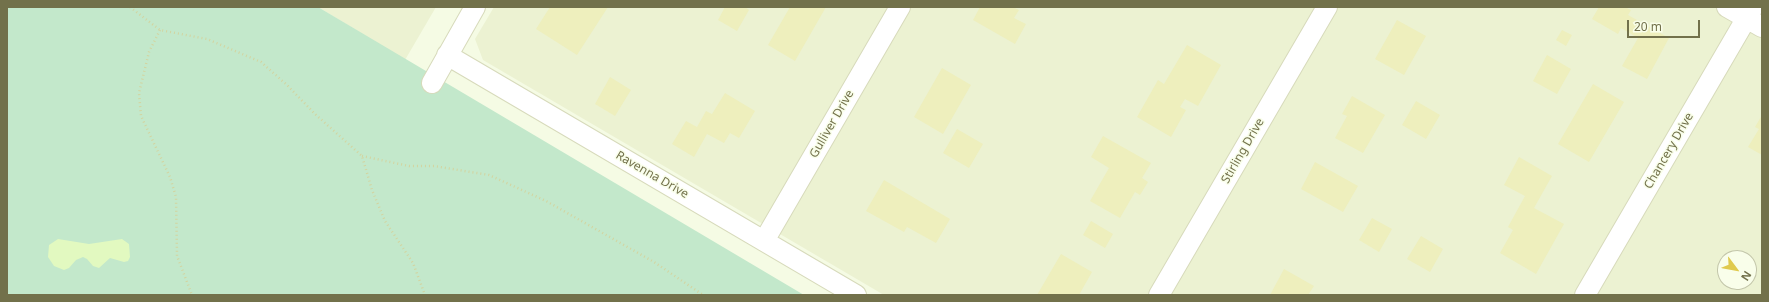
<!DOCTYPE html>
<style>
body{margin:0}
#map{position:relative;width:1769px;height:302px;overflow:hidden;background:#f5fbe4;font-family:"Noto Sans",sans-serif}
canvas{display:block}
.frame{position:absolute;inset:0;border:8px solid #72714b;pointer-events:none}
.north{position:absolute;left:1717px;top:250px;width:40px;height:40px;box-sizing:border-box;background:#f9feea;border:1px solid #c3c6aa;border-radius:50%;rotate:122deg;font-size:11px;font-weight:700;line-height:16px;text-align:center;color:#72714b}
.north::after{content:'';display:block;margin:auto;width:14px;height:18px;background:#e0ca4e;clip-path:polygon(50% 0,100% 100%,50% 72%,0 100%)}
.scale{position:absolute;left:1627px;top:20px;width:73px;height:18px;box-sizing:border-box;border:2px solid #72714b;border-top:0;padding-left:5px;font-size:12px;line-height:14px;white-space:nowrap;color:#72714b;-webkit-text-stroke:3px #f9feea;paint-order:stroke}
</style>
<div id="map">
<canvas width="1769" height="302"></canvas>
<div class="frame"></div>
<div class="north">N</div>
<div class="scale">20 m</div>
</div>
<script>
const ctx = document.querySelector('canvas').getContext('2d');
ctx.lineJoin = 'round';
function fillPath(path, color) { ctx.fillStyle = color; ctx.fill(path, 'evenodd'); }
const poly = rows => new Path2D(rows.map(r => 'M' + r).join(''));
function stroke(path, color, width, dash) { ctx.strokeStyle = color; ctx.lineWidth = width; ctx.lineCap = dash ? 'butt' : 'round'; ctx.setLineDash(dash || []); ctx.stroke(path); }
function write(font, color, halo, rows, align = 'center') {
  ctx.font = font + ' "Noto Sans",sans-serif'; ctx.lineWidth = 3; ctx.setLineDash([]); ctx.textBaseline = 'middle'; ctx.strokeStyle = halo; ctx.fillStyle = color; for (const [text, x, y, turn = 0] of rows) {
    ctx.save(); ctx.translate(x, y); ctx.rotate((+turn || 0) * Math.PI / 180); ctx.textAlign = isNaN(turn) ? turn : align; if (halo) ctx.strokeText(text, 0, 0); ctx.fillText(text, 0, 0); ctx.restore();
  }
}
const residential = poly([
 [318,7,436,7,405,60],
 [494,7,1762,7,1762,295,884,295,483,60,475,39],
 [1725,258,1749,258,1749,282,1725,282]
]);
const green = poly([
 [7,7,318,7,804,295,7,295]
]);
const sand = poly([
 [58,239,89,244,122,239,129,244,130,257,128,261,124,262,110,258,99,268,93,266,87,259,83,257,76,260,69,268,64,270,54,266,48,257,49,245]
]);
const building = poly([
 [550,7,608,7,577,55,536,29],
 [725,7,745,7,749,10,737,31,718,20],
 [790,7,826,7,795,61,768,45],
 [980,7,1013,7,1019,10,1014,18,1026,24,1015,44,973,20],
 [1599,7,1625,7,1631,10,1628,15,1669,38,1647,79,1622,66,1638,38,1621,28,1618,34,1592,19],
 [1397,20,1426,36,1404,75,1375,59],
 [1562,30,1572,35,1566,46,1556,40],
 [1187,45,1221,65,1198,106,1185,99,1180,107,1186,110,1171,137,1137,117,1158,80,1164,84],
 [1547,55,1571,69,1557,94,1533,81],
 [942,68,971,85,943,134,914,117],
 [610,77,631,90,615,116,595,104],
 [1593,84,1624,102,1589,162,1558,144],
 [725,93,755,111,739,138,730,133,724,143,707,134,694,157,672,144,686,121,697,127,706,111,712,114],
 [1352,96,1385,115,1363,153,1335,138,1347,116,1342,114],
 [1416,101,1440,115,1426,139,1402,125],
 [1762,115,1762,155,1748,147,1759,129,1755,127],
 [957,129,983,144,969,168,943,153],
 [1103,136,1151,163,1142,178,1148,182,1140,195,1135,192,1120,218,1090,201,1109,168,1091,157],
 [1519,157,1552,176,1534,208,1564,224,1536,274,1500,253,1513,230,1508,227,1525,196,1504,185],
 [1315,162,1358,186,1343,212,1301,189],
 [884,180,950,219,936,243,907,227,904,232,866,211],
 [1372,218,1392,229,1379,252,1359,240],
 [1091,221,1113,234,1105,248,1083,235],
 [1421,236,1443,249,1430,272,1407,259],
 [1061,254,1092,272,1079,295,1037,295],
 [1284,269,1314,286,1308,295,1270,295]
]);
const path = poly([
 [130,7,160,30,207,39,261,62,287,85,315,114,362,156,372,190,385,221,413,263,425,295],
 [160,30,149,52,139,93,141,116,170,177,176,197,177,256,192,295],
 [362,156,409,166,434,166,489,175,546,201,654,262,703,295]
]);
const minor = poly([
 [1727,7,1762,27],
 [447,55,856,295],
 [432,83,475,7],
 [764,241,900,7],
 [1159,295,1327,7],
 [1585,295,1753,7]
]);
const streetNames = [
 ["Gulliver Drive",832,124,-60],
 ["Stirling Drive",1243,151,-60],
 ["Chancery Drive",1669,151,-60],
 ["Ravenna Drive",652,175,30]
];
fillPath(residential, '#ecf2d2');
fillPath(green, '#c3e8cb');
fillPath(sand, '#e2f9c0');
fillPath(building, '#eeefbd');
stroke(minor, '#d7dabb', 22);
stroke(path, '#d3d4a0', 2.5, [1, 3]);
stroke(minor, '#fff', 20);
write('12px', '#72714b', '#f9feea', streetNames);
</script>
